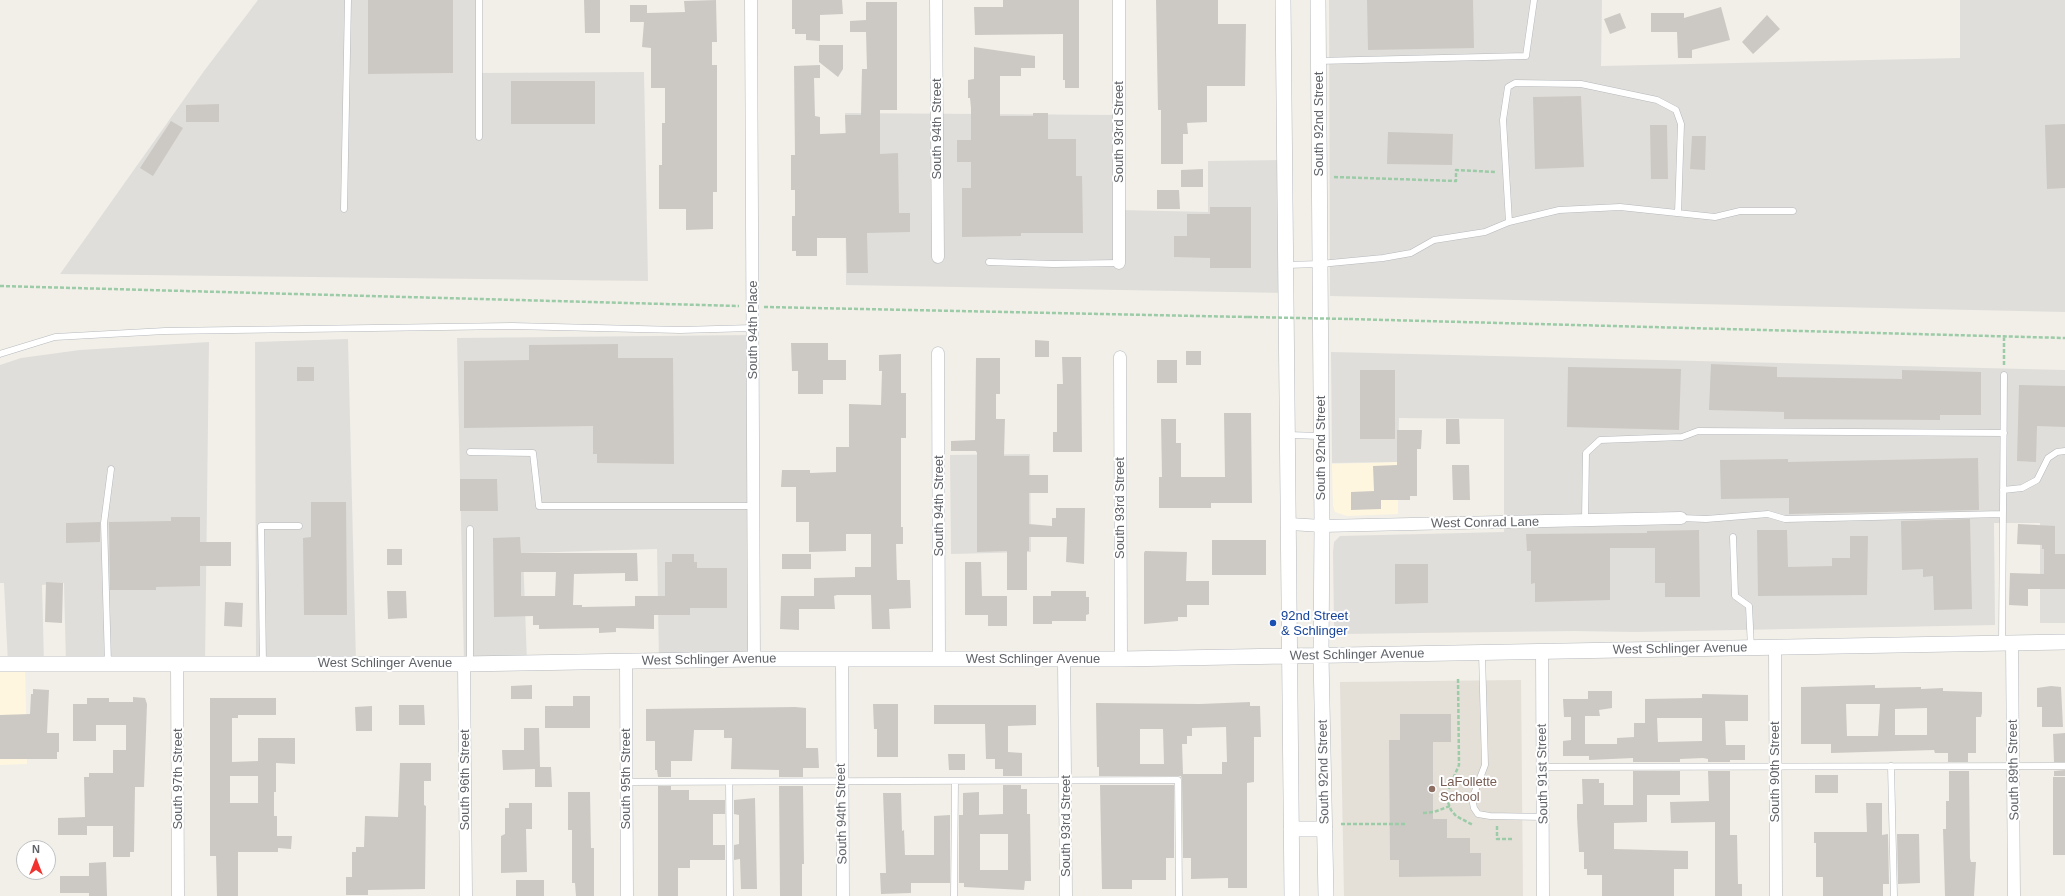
<!DOCTYPE html>
<style>
body{margin:0}
#map{position:relative;width:2065px;height:896px;overflow:hidden;background:#f1efe8;font-family:Arial,sans-serif}
canvas{display:block}
.north{position:absolute;left:16px;top:840px;width:40px;height:40px;box-sizing:border-box;background:#fff;border:1px solid #bfc1c3;border-radius:50%;rotate:0deg;font-size:11px;font-weight:700;line-height:16px;text-align:center;color:#5f6368}
.north::after{content:'';display:block;margin:auto;width:14px;height:18px;background:#f1322e;clip-path:polygon(50% 0,100% 100%,50% 72%,0 100%)}
</style>
<div id="map">
<canvas width="2065" height="896"></canvas>
<div class="north">N</div>
</div>
<script>
const ctx = document.querySelector('canvas').getContext('2d');
ctx.lineJoin = 'round';
function fillPath(path, color) { ctx.fillStyle = color; ctx.fill(path, 'evenodd'); }
const poly = rows => new Path2D(rows.map(r => 'M' + r).join(''));
function stroke(path, color, width, dash) { ctx.strokeStyle = color; ctx.lineWidth = width; ctx.lineCap = dash ? 'butt' : 'round'; ctx.setLineDash(dash || []); ctx.stroke(path); }
function write(font, color, halo, rows, align = 'center') {
  ctx.font = font + ' Arial,sans-serif'; ctx.lineWidth = 4; ctx.setLineDash([]); ctx.textBaseline = 'middle'; ctx.strokeStyle = halo; ctx.fillStyle = color; for (const [text, x, y, turn = 0] of rows) {
    ctx.save(); ctx.translate(x, y); ctx.rotate((+turn || 0) * Math.PI / 180); ctx.textAlign = isNaN(turn) ? turn : align; if (halo) ctx.strokeText(text, 0, 0); ctx.fillText(text, 0, 0); ctx.restore();
  }
}
const commercial = poly([
 [1398,462,1398,514,1347,516,1335,512,1333,506,1332,464],
 [0,664,25,664,27,764,0,765]
]);
const industrial = poly([
 [258,0,479,0,479,73,644,72,648,281,60,274,204,71],
 [1329,0,1602,0,1601,66,1960,58,1960,0,2065,0,2065,312,1330,296],
 [845,113,1119,115,1119,210,1208,212,1208,161,1285,160,1287,293,846,285],
 [753,335,754,659,659,661,657,549,523,553,527,663,464,664,457,338],
 [348,339,356,663,256,663,255,342],
 [209,342,205,663,66,664,64,583,42,585,44,664,8,664,4,583,0,583,0,365,21,358,80,350],
 [1331,352,2065,370,2065,623,2040,623,2040,523,1994,523,1995,625,1635,632,1574,631,1342,634,1338,633,1334,625,1333,552,1334,542,1340,536,1504,532,1504,419,1399,418,1398,462,1332,463],
 [1030,454,1031,552,951,554,950,455]
]);
const education = poly([
 [1521,680,1523,896,1344,896,1340,682]
]);
const building = poly([
 [368,0,453,0,453,73,368,74],
 [584,0,600,0,600,33,585,33],
 [716,0,717,42,712,42,712,65,717,65,717,192,713,192,713,229,686,230,686,209,659,209,659,165,662,165,662,123,665,123,665,88,651,88,651,48,642,47,644,22,630,22,630,5,647,5,647,13,685,12,684,1],
 [792,0,842,0,843,14,820,15,820,41,806,40,806,34,795,34,795,29,792,29],
 [1003,0,1079,0,1079,88,1065,88,1065,80,1063,80,1063,34,975,35,974,7,1003,7],
 [1156,0,1218,0,1218,24,1246,24,1245,86,1207,86,1207,122,1187,123,1188,134,1183,134,1183,164,1161,164,1161,110,1158,110],
 [1367,0,1473,0,1474,48,1368,50],
 [866,2,897,2,897,110,880,110,880,154,898,153,899,213,910,213,910,232,867,233,868,273,847,273,846,238,817,238,817,256,796,256,796,251,792,251,792,216,795,216,795,190,791,190,791,155,795,155,794,66,820,65,820,78,814,78,815,116,820,117,820,134,846,133,845,115,861,115,862,69,867,69,866,32,850,32,850,21,866,20],
 [1721,7,1730,40,1692,50,1692,58,1678,58,1677,32,1651,32,1651,13,1684,13,1684,18],
 [1620,13,1626,28,1610,34,1604,19],
 [1767,15,1780,29,1753,54,1742,42],
 [819,45,843,45,843,69,838,77,819,62],
 [974,47,1035,56,1035,68,1021,68,1021,76,1000,76,1000,116,1033,116,1033,113,1048,113,1048,139,1076,139,1076,176,1082,176,1083,233,1021,233,1021,236,962,237,962,188,971,188,971,162,957,162,957,140,971,140,971,108,970,98,968,98,968,80,974,79],
 [511,81,595,81,595,124,511,124],
 [1581,96,1584,167,1535,169,1533,97],
 [219,104,219,122,186,122,186,105],
 [171,121,183,128,153,176,140,168],
 [2065,124,2065,188,2047,189,2045,125],
 [1650,125,1667,125,1668,179,1651,179],
 [1388,132,1453,134,1452,165,1387,164],
 [1692,136,1706,136,1705,170,1690,169],
 [1203,169,1203,187,1181,187,1181,170],
 [1157,190,1179,190,1180,209,1157,209],
 [1210,207,1251,207,1251,268,1210,268,1210,258,1174,257,1174,236,1187,236,1187,214,1210,214],
 [1035,340,1049,341,1049,357,1035,357],
 [791,343,828,343,828,360,846,360,846,380,823,380,823,394,798,394,798,371,792,371],
 [618,344,618,358,673,358,674,464,597,463,597,454,593,454,593,426,464,428,464,361,529,360,529,345],
 [1186,351,1201,351,1201,365,1186,365],
 [901,354,901,393,906,393,906,438,901,438,901,527,903,527,903,544,896,544,897,580,910,580,911,608,889,609,890,629,872,629,871,595,837,595,834,596,835,609,799,609,799,630,780,629,781,596,814,596,814,578,855,577,855,567,871,567,871,534,846,534,846,551,809,552,809,522,796,522,796,487,781,487,782,470,810,470,810,473,836,472,836,447,849,447,849,404,881,405,882,371,879,371,879,355],
 [1062,357,1081,357,1082,452,1053,452,1053,432,1057,432,1057,384,1063,384],
 [976,358,1000,358,1000,394,996,394,996,419,1005,419,1004,456,1029,456,1029,475,1048,475,1048,493,1029,493,1029,524,1052,526,1052,518,1056,518,1056,508,1085,508,1084,564,1066,562,1067,537,1029,537,1029,551,1027,551,1027,590,1007,590,1007,551,977,552,977,453,976,451,951,451,951,441,975,440],
 [1157,360,1177,360,1177,383,1157,383],
 [1711,364,1777,367,1777,377,1902,379,1902,370,1981,372,1981,415,1940,415,1940,420,1784,419,1784,412,1709,410],
 [297,367,314,367,314,381,297,381],
 [1568,367,1681,369,1679,430,1567,427],
 [1360,370,1395,370,1395,439,1360,439],
 [2019,385,2065,386,2065,427,2037,426,2036,462,2017,461],
 [1224,413,1251,413,1252,503,1211,503,1211,508,1159,508,1159,477,1162,477,1161,419,1176,419,1176,443,1181,443,1181,477,1225,477],
 [1446,419,1459,419,1460,444,1446,444],
 [1397,430,1422,430,1421,449,1417,449,1417,496,1410,496,1410,500,1381,500,1381,509,1351,510,1351,492,1374,491,1373,466,1397,465],
 [1978,458,1979,510,1789,514,1789,498,1721,499,1720,460,1788,459,1788,462],
 [1452,465,1469,465,1470,500,1453,500],
 [460,479,497,479,498,511,460,511],
 [311,502,346,502,347,615,304,615,303,538,311,537],
 [171,517,200,517,200,542,231,542,231,566,200,566,200,586,156,587,156,590,110,590,109,522,171,521],
 [1970,519,1972,609,1934,610,1933,576,1923,577,1923,569,1902,570,1901,521],
 [100,522,100,542,66,543,66,523],
 [2018,524,2055,526,2055,554,2065,554,2065,589,2028,589,2028,606,2009,605,2010,573,2044,574,2044,549,2042,549,2042,545,2017,544],
 [1699,530,1700,597,1665,597,1665,583,1655,583,1655,548,1610,548,1610,600,1535,602,1535,583,1531,584,1531,551,1527,551,1526,534,1647,533,1647,531],
 [1757,530,1787,530,1788,567,1832,566,1832,558,1850,558,1850,536,1868,536,1867,595,1758,596],
 [520,537,521,553,637,553,638,581,625,581,625,573,574,574,573,605,582,605,582,607,635,606,635,596,665,596,665,562,672,562,672,554,694,554,694,562,697,562,697,568,727,568,727,608,690,608,690,615,654,615,654,629,616,628,616,632,599,633,599,628,539,629,539,625,533,625,533,616,494,617,493,538],
 [521,572,556,572,555,596,521,596],
 [1212,540,1266,540,1266,575,1212,575],
 [387,549,402,549,402,565,387,565],
 [1145,551,1187,552,1186,581,1209,581,1209,605,1187,605,1187,617,1178,617,1178,621,1144,624,1144,553],
 [782,554,811,554,811,569,782,569],
 [965,562,981,562,982,596,1007,596,1007,626,988,626,988,615,965,615],
 [1395,564,1428,564,1428,603,1395,604],
 [46,582,63,583,62,623,45,622],
 [387,591,406,591,407,618,388,619],
 [1051,591,1086,591,1086,597,1089,597,1089,614,1086,615,1086,621,1052,621,1052,624,1033,624,1033,596,1051,596],
 [225,602,243,603,242,627,224,626],
 [532,685,532,699,511,699,511,686],
 [1875,685,1875,688,1921,687,1921,689,1943,688,1943,691,1982,692,1982,713,1981,717,1976,717,1976,753,1968,753,1968,762,1948,762,1948,753,1935,753,1934,750,1831,753,1831,744,1801,744,1801,687],
 [1846,704,1880,704,1878,736,1847,736],
 [1927,708,1927,735,1895,735,1895,709],
 [2051,686,2061,687,2063,727,2042,727,2042,707,2037,707,2037,688],
 [33,689,49,690,47,733,59,733,59,752,57,752,57,759,0,759,0,715,30,714,31,694,33,694],
 [1588,691,1612,691,1612,708,1599,710,1600,716,1585,716,1585,744,1617,744,1617,738,1634,737,1634,723,1645,723,1645,699,1702,698,1702,694,1748,695,1748,721,1725,721,1726,745,1745,745,1745,760,1730,760,1730,762,1708,762,1708,759,1703,758,1680,759,1680,762,1633,762,1633,758,1589,760,1589,756,1563,756,1563,741,1571,740,1571,717,1564,717,1563,699,1588,699],
 [1657,718,1702,718,1702,741,1658,742],
 [573,696,590,696,590,728,545,728,545,706,573,706],
 [133,697,145,698,147,704,144,787,135,787,134,852,130,852,130,857,113,857,113,826,87,826,87,835,58,835,58,818,85,817,84,777,89,777,89,773,113,773,113,750,126,750,126,725,96,725,96,741,73,741,73,704,87,704,87,698,109,698,109,702,133,702],
 [210,698,276,698,276,715,238,715,238,718,232,718,232,762,258,761,258,738,295,738,295,764,276,763,276,792,274,792,274,816,277,816,277,836,292,836,291,849,278,848,278,852,238,852,238,896,217,896,216,856,210,856],
 [230,776,258,776,258,803,230,803],
 [1250,702,1250,706,1260,706,1261,737,1254,737,1254,782,1247,783,1247,888,1228,888,1228,878,1191,879,1191,858,1183,858,1182,780,1181,776,1099,776,1099,767,1097,767,1096,703,1200,704],
 [1226,727,1227,762,1222,762,1222,774,1183,774,1182,744,1187,744,1187,736,1192,736,1192,728],
 [1140,729,1163,729,1164,764,1140,764],
 [873,704,898,704,898,757,877,757,877,729,874,729],
 [399,705,424,705,425,725,399,725],
 [934,705,1036,705,1036,725,1008,726,1008,752,1022,753,1022,776,1003,776,1003,769,995,769,995,759,986,759,985,724,934,724],
 [372,706,372,731,356,731,355,707],
 [795,707,806,708,806,748,818,748,819,768,803,768,803,777,779,777,779,770,731,769,732,738,724,738,724,730,694,730,692,761,671,761,671,777,658,777,657,770,655,770,655,741,646,741,646,709],
 [1400,714,1451,714,1451,742,1433,742,1433,819,1447,819,1447,838,1470,838,1470,853,1481,853,1481,876,1399,877,1399,860,1390,860,1389,740,1400,740],
 [524,728,539,728,540,767,551,767,552,787,535,787,535,769,503,770,502,750,524,750],
 [2065,733,2065,762,2054,762,2053,734],
 [948,754,965,754,965,770,949,770],
 [400,763,431,763,431,781,424,781,424,805,426,806,425,889,368,890,368,895,346,895,346,877,352,877,352,852,356,852,356,847,364,847,365,816,398,817],
 [2065,770,2065,776,2054,776,2054,771],
 [1633,771,1680,771,1680,795,1647,795,1647,822,1614,823,1614,849,1688,851,1688,869,1674,869,1674,896,1602,896,1602,875,1587,875,1587,869,1584,869,1584,852,1579,852,1577,817,1577,804,1583,804,1582,779,1599,779,1599,783,1604,783,1604,805,1633,805],
 [1708,771,1730,771,1730,835,1737,835,1738,884,1742,884,1742,896,1715,896,1715,822,1671,823,1670,802,1709,801],
 [1949,771,1969,771,1970,858,1971,862,1976,862,1974,896,1945,896,1943,829,1946,829,1946,801,1949,801],
 [1815,775,1838,775,1838,793,1815,793],
 [2053,777,2065,777,2065,855,2053,855],
 [1003,785,1021,785,1021,789,1027,789,1027,814,1030,814,1031,881,1025,881,1024,890,964,887,964,883,959,883,959,815,963,815,963,793,979,792,979,815,1003,814],
 [980,834,1008,834,1008,870,980,870],
 [1100,785,1174,785,1174,858,1166,858,1166,880,1132,880,1132,889,1102,889],
 [658,786,671,786,671,790,689,790,689,800,725,800,725,814,713,814,713,845,725,845,725,860,690,860,690,868,678,868,678,896,658,896],
 [779,786,803,786,804,864,802,864,802,896,780,896],
 [568,792,590,792,591,848,594,848,594,896,576,896,575,883,572,883,572,830,568,830],
 [883,793,901,793,902,831,904,830,905,855,934,855,934,816,950,815,950,883,911,883,911,893,881,894,880,873,886,873],
 [755,798,757,889,741,889,740,859,734,860,734,845,739,844,739,815,734,814,734,800],
 [509,803,532,803,532,829,526,829,527,872,501,873,501,836,505,834,505,808,509,808],
 [1866,803,1882,803,1882,835,1888,834,1889,884,1883,884,1883,896,1823,896,1823,877,1816,877,1816,843,1814,843,1814,832,1867,832],
 [1897,834,1919,834,1920,883,1898,884],
 [106,862,107,896,89,896,89,893,60,893,60,876,89,876,89,863],
 [516,880,544,880,544,896,516,896]
]);
const path = poly([
 [1334,177,1456,181,1456,170,1496,172],
 [0,286,739,306],
 [764,307,1248,317],
 [1349,319,2065,338],
 [2004,337,2004,366],
 [1458,679,1459,765,1447,793,1447,800,1451,810,1456,816,1473,825],
 [1423,813,1434,812,1450,806],
 [1341,824,1407,824],
 [1497,826,1497,839,1513,839]
]);
const service = poly([
 [479,0,479,137],
 [1318,61,1526,56,1534,0],
 [344,209,348,0],
 [1509,222,1559,210,1620,207,1715,217,1740,211,1793,211],
 [989,262,1053,264,1119,263],
 [1286,265,1320,264,1383,258,1411,253,1434,240,1485,232,1509,222,1503,120,1508,87,1515,83,1581,84,1657,100,1676,110,1681,124,1678,213],
 [0,354,55,337,165,331,512,326,680,330,753,328],
 [1288,435,1321,436],
 [470,452,533,453,539,506,754,506],
 [2003,490,2022,488,2037,480,2048,458,2057,452,2065,451],
 [1681,518,1706,519,1768,514,1785,519,2003,514],
 [1585,520,1586,453,1600,440,1682,437,1698,431,2004,433],
 [1733,537,1735,596,1749,606,1751,648],
 [2002,643,2004,375],
 [1482,653,1485,765,1472,799,1474,808,1478,814,1490,816,1543,817],
 [108,663,104,523,111,469],
 [263,663,261,526,299,526],
 [470,664,470,529],
 [1891,766,1894,896],
 [1543,767,2065,766],
 [626,782,1178,780,1179,896],
 [729,782,730,896],
 [954,896,955,781]
]);
const minor = poly([
 [751,0,754,659],
 [936,0,938,257],
 [1119,263,1119,0],
 [938,353,939,659],
 [1120,357,1121,659],
 [1290,524,1322,526,1681,518],
 [2012,643,2014,896],
 [1775,648,1776,896],
 [1542,651,1543,896],
 [842,659,843,896],
 [1064,660,1066,896],
 [626,661,627,896],
 [177,663,178,896],
 [464,664,466,896]
]);
const tertiary = poly([
 [1283,0,1292,896],
 [1318,0,1322,526,1321,656,1326,896],
 [0,664,464,664,754,659,1121,659,2065,642],
 [1291,829,1325,829]
]);
const pathBridge = poly([
 [1248,317,1349,319]
]);
const markers = [
 [1273,623,4,"#1a4fb4"],
 [1432,789,4,"#8d6e63"]
];
const streetNames = [
 ["South 92nd Street",1319,124,-90],
 ["South 94th Street",937,129,-90],
 ["South 93rd Street",1119,132,-90],
 ["South 94th Place",753,330,-90],
 ["South 92nd Street",1321,448,-90],
 ["South 94th Street",939,506,-90],
 ["South 93rd Street",1120,508,-90],
 ["West Conrad Lane",1485,523,-1],
 ["West Schlinger Avenue",1680,649,-1],
 ["West Schlinger Avenue",1357,655,-1],
 ["West Schlinger Avenue",1033,659],
 ["West Schlinger Avenue",709,660,-1],
 ["West Schlinger Avenue",385,663],
 ["South 89th Street",2014,770,-91],
 ["South 92nd Street",1324,772,-91],
 ["South 90th Street",1775,772,-90],
 ["South 91st Street",1543,774,-91],
 ["South 97th Street",178,779,-90],
 ["South 95th Street",626,779,-90],
 ["South 96th Street",465,780,-90],
 ["South 94th Street",842,814,-91],
 ["South 93rd Street",1066,826,-90]
];
const transitNames = [
 ["92nd Street",1281,616],
 ["& Schlinger",1281,631]
];
const educationNames = [
 ["LaFollette",1440,782],
 ["School",1440,797]
];
fillPath(commercial, '#fff6df');
fillPath(industrial, '#e0deda');
fillPath(education, '#e4e0d8');
fillPath(building, '#ccc9c4');
stroke(service, '#b5b8bc', 7);
stroke(minor, '#b5b8bc', 13);
stroke(tertiary, '#b5b8bc', 16);
stroke(path, '#9ccba7', 2.5, [4, 2]);
stroke(service, '#fff', 6);
stroke(minor, '#fff', 12);
stroke(tertiary, '#fff', 15);
stroke(pathBridge, '#9ccba7', 2.5, [4, 2]);
for (const [x, y, r, color] of markers) { const dot = new Path2D(); dot.arc(x, y, r, 0, 2 * Math.PI); ctx.fillStyle = color; ctx.fill(dot); stroke(dot, '#fff', 1.5); }
write('13px', '#5f6368', '#fff', streetNames);
write('13px', '#164399', '#fff', transitNames, 'left');
write('13px', '#785e54', '#fff', educationNames, 'left');
</script>
